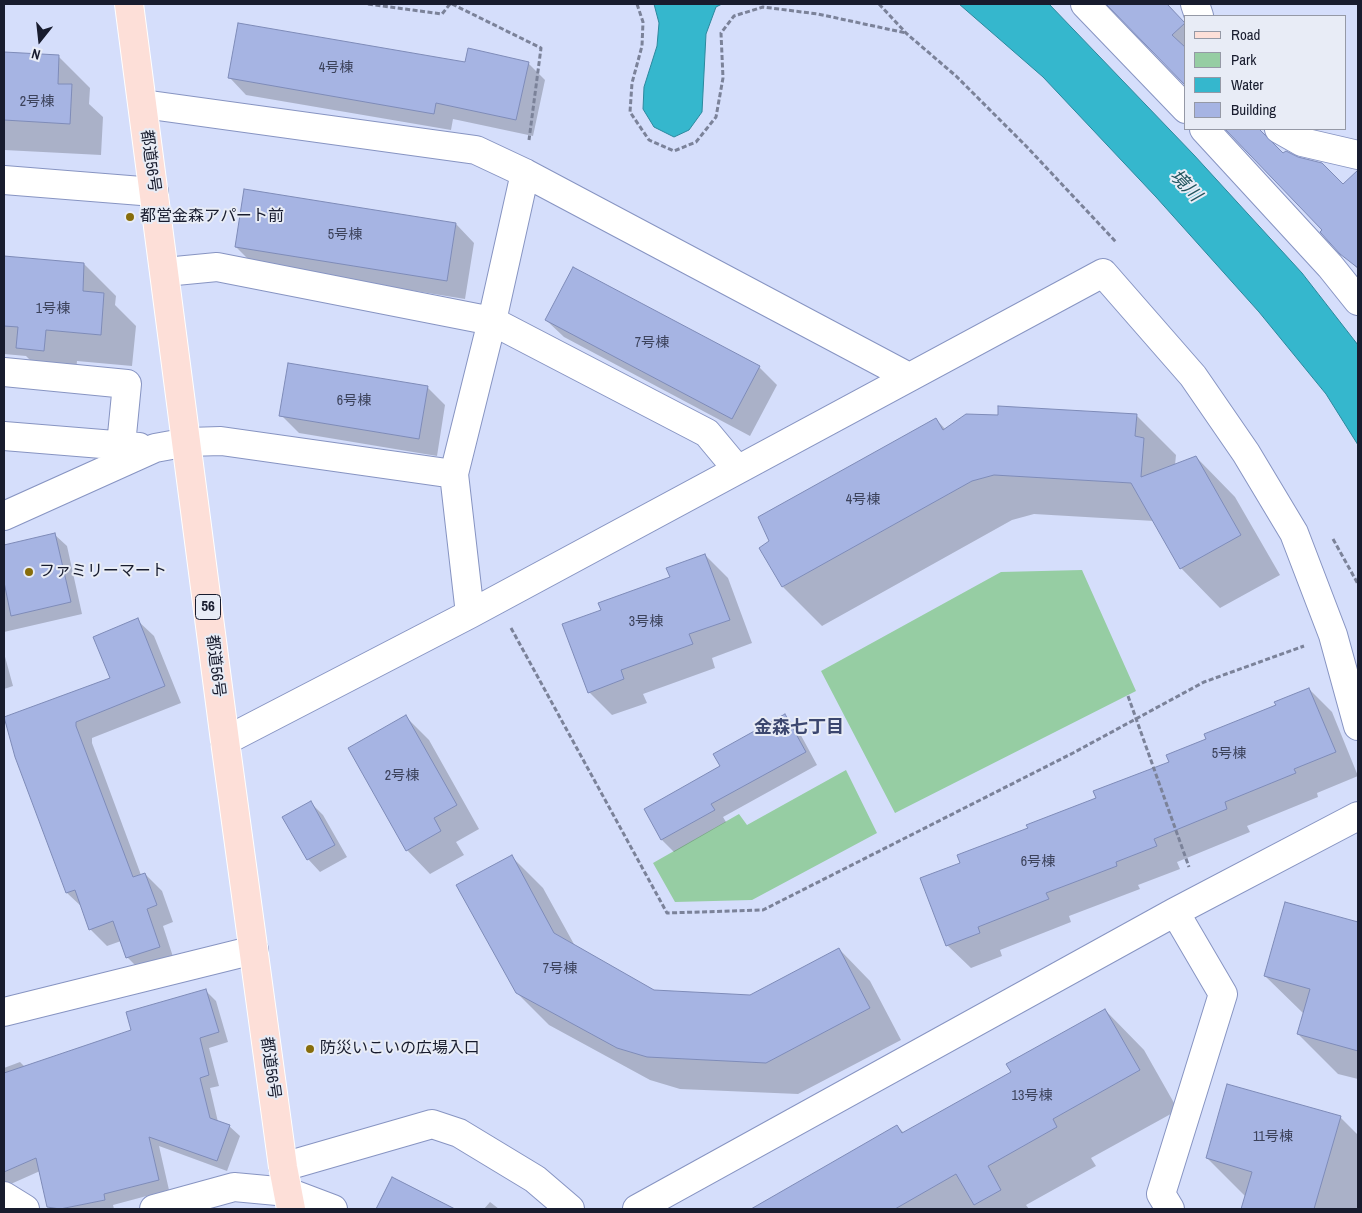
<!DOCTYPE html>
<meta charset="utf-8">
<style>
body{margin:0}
#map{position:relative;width:1362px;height:1213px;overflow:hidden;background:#d5defb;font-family:"Archivo Narrow",sans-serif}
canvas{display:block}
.frame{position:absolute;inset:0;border:5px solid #181c2e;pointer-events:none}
.legend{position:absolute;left:1184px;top:15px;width:162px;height:115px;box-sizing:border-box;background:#e8ecf6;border:1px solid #9599a6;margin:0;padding:6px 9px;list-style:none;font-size:15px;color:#181c2e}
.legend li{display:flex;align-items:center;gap:10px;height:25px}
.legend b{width:25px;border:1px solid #9599a6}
.north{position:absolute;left:15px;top:15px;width:50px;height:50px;-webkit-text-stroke:4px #e8ecf6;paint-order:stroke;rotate:196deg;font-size:14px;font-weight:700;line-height:20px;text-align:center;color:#181c2e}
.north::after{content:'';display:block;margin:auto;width:18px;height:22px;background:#181c2e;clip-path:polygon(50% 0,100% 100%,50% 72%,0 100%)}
</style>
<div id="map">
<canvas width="1362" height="1213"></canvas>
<div class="frame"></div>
<ul class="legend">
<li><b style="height:6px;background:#fddfd8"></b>Road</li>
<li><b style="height:14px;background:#96cda3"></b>Park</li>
<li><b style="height:14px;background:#35b7cd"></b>Water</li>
<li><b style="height:14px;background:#a6b4e3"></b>Building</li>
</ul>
<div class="north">N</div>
</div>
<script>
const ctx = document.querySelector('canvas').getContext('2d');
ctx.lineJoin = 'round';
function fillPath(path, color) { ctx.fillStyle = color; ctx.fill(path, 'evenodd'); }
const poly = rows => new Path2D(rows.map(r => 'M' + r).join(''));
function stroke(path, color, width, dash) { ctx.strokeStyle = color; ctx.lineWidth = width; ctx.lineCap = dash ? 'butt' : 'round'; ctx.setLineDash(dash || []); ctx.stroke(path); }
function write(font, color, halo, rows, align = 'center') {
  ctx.font = font + ' "Archivo Narrow","Noto Sans JP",sans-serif'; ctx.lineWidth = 4; ctx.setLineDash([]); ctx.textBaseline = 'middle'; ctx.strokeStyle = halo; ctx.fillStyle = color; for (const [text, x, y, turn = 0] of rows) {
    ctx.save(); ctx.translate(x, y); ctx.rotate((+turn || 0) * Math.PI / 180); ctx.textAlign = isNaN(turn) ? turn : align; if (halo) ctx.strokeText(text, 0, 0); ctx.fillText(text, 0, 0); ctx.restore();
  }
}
const green = poly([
 [1082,570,1136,691,895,813,821,671,1001,572],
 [846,770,877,833,752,900,675,902,653,863,739,814,747,825]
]);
const water = poly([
 [654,4,722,4,716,7,706,34,702,112,689,130,674,137,654,127,643,109,644,87,657,46,659,23,654,4],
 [959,4,1049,4,1194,155,1302,273,1358,345,1358,445,1326,394,1259,312,1156,197,1043,77,959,4]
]);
const shadow = poly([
 [1108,4,1167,4,1171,8,1186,26,1186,45,1183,47,1186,84],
 [4,53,58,56,90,88,89,104,103,117,101,155,4,150],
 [466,63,528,63,545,80,533,136,453,119,451,130,246,95,230,78],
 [1225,129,1257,129,1283,155,1343,185,1358,172,1358,269,1341,253,1324,230],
 [456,224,474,243,465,299,254,265,236,247],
 [4,258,84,264,116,296,115,305,136,326,132,366,77,361,75,382,49,379,26,356,4,354],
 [546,320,759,367,777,385,750,436,564,337],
 [427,387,445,405,437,456,299,433,281,415],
 [1136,415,1176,455,1175,465,1196,457,1235,497,1280,575,1220,608,1181,568,1154,521,1034,514,1012,520,822,626,783,587,936,419,946,430],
 [55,535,67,546,82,614,4,632,4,546],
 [705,555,728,578,752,643,712,658,715,668,643,694,647,703,612,715,589,692,603,611,671,578],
 [137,620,154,636,181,703,92,738,92,743,141,875,145,874,162,891,173,922,163,926,175,963,143,973,127,957,121,941,107,946,90,929,83,908,67,893,4,719,112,679],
 [4,653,13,686,4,689],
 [1309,689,1332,712,1358,776,1317,793,1318,797,1247,826,1250,832,1177,862,1180,869,1138,885,1140,889,1069,916,1071,922,1000,950,1002,956,971,968,947,945,962,863,1170,762,1207,740],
 [785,716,797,728,817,765,723,817,726,822,674,852,662,840,645,810,722,766],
 [406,717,429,740,479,829,456,842,464,855,430,874,407,850],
 [311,803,323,815,347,857,320,872,308,859,284,818],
 [512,857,543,888,575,946,654,991,750,996,839,949,870,981,901,1040,798,1094,680,1089,650,1080,549,1025,517,993],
 [1286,903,1358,924,1358,1079,1338,1074,1298,1034,1304,1014,1265,976],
 [206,991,216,1001,228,1042,209,1048,219,1086,210,1088,218,1122,229,1126,240,1136,227,1171,159,1146,169,1190,113,1205,114,1209,50,1209,40,1171,4,1187,4,1068,20,1062,25,1067,133,1031],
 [1105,1010,1144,1050,1178,1110,1091,1158,1096,1166,1026,1205,1029,1209,753,1209,897,1126,904,1133,1013,1073],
 [1340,1117,1358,1135,1358,1209,1243,1209,1246,1197,1207,1158],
 [393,1178,455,1209,377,1209],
 [490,1202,499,1209,484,1209]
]);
const building = poly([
 [1106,4,1167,4,1185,23,1172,35,1186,48,1186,86,1106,4],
 [238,23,465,62,468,48,529,62,516,120,436,103,434,114,228,78,238,23],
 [4,52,59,55,58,84,72,84,70,124,4,120,4,52],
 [1225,129,1259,129,1283,153,1286,151,1298,157,1322,163,1343,184,1358,170,1358,268,1340,254,1320,232,1322,230,1225,129],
 [244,189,456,223,447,281,235,247,244,189],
 [4,256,84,263,83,291,104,293,101,335,46,330,44,351,16,348,18,327,4,326,4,256],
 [573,267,760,366,732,419,545,320,573,267],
 [288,363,428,386,419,439,279,416,288,363],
 [998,406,1137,414,1135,436,1144,438,1141,477,1196,456,1241,535,1180,569,1131,483,994,475,972,481,782,587,759,548,769,541,758,517,936,418,943,430,966,414,998,415,998,406],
 [55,533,71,602,11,616,4,582,4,545,55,533],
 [705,554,730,620,689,634,693,644,621,670,624,679,588,693,562,624,601,610,598,603,670,577,666,568,705,554],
 [138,618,165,686,76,722,76,726,133,877,145,873,157,905,147,909,160,947,126,958,113,921,89,930,75,890,66,893,15,757,4,717,110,678,93,637,138,618],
 [1309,688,1336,752,1294,769,1296,773,1225,802,1227,809,1154,839,1157,846,1116,862,1117,866,1046,893,1049,899,978,927,980,933,946,946,920,878,960,863,957,855,1028,828,1026,825,1096,798,1093,791,1169,762,1166,755,1206,739,1204,734,1276,705,1274,702,1309,688],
 [785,714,806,752,711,804,715,810,661,840,644,809,720,766,713,754,785,714],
 [406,715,457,805,434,818,441,831,406,851,348,748,406,715],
 [311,801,335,845,307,860,282,817,311,801],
 [512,855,554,933,654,990,750,995,839,948,870,1008,766,1063,647,1057,617,1048,516,993,456,885,512,855],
 [1285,902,1358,922,1358,1051,1297,1034,1310,989,1264,976,1285,902],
 [206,989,219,1032,200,1038,209,1075,200,1078,210,1118,230,1125,217,1161,149,1137,159,1180,104,1194,105,1200,60,1209,47,1207,36,1158,4,1172,4,1073,131,1030,126,1012,206,989],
 [1105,1009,1140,1070,1053,1119,1057,1127,988,1166,1001,1190,974,1205,956,1174,895,1209,751,1209,897,1125,902,1133,1011,1072,1006,1064,1105,1009],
 [1227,1084,1341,1116,1314,1209,1241,1209,1252,1172,1206,1158,1227,1084],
 [392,1177,455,1209,376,1209,392,1177]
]);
const path = poly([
 [368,4,442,14,450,4],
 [452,4,541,48,529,140],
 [637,4,643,22,642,46,632,83,630,112,649,140,674,151,696,142,716,117,723,78,721,33,734,16,763,7,818,14,906,33],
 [879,4,907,34,956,76,1027,147,1116,242],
 [1333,539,1358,584],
 [511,628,667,913,763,910,1073,753,1204,682,1304,646],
 [1128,696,1189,867]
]);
const minor = poly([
 [1085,4,1186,109],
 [1195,4,1199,16],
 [143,104,476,150,525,173,909,377],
 [1204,129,1330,266,1358,301],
 [1279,129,1302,142,1358,155],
 [4,180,154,192],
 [165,272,217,267,492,321,707,433,737,469],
 [4,372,127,384,121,445],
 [4,436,139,447],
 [4,516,155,448,188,442,221,441,454,474],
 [470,614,454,474,492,321,525,173],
 [225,741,470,614,1103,273,1193,376,1246,453,1294,533,1333,635,1358,726],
 [4,1012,254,950],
 [283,1167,432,1124,459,1133,535,1179,570,1209],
 [4,1196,25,1209],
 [154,1209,234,1187,288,1192,333,1209],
 [637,1209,1175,912,1358,816],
 [1170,1209,1161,1194,1223,994,1175,912]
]);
const major = poly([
 [129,4,225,741,283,1167,291,1209]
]);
const markers = [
 [130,217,5,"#876d0b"],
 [29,572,5,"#876d0b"],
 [310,1049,5,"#876d0b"]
];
const numberNames = [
 ["4号棟",336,68],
 ["2号棟",37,102],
 ["5号棟",345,235],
 ["1号棟",53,309],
 ["7号棟",652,343],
 ["6号棟",354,401],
 ["4号棟",863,500],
 ["3号棟",646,622],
 ["5号棟",1229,754],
 ["2号棟",402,776],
 ["6号棟",1038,862],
 ["7号棟",560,969],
 ["13号棟",1032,1096],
 ["11号棟",1273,1137]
];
const shields = [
 [208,607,25]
];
const shieldNames = [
 ["56",208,607]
];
const streetNames = [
 ["都道56号",150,161,82],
 ["都道56号",215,666,83],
 ["都道56号",270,1068,82]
];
const poiNames = [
 ["都営金森アパート前",140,217],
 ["ファミリーマート",39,572],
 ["防災いこいの広場入口",320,1049]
];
const waterNames = [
 ["境川",1185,186,46]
];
const neighbourhoodNames = [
 ["金森七丁目",799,728]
];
fillPath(green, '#96cda3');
fillPath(water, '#35b7cd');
stroke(water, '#2c889d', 1);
fillPath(shadow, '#0003');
fillPath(building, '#a6b4e3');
stroke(building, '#7e8bb8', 1);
stroke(minor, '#8794c2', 30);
stroke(major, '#fff', 30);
stroke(path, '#7b8299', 3, [5, 2.5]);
stroke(minor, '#fff', 28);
stroke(major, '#fddfd8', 28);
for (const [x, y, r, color] of markers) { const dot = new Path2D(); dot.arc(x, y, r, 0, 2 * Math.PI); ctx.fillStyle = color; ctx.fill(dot); stroke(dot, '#e8ecf6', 2); }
write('14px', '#3c425b', null, numberNames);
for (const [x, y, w] of shields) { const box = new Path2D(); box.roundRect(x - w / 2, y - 12.5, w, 25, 4); ctx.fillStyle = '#e8ecf6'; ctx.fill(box); stroke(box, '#181c2e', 1); }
write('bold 15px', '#181c2e', null, shieldNames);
write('16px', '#181c2e', '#e8ecf6', streetNames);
write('16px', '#181c2e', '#e8ecf6', poiNames, 'left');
write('italic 18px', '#22565f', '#e8ecf6', waterNames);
write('bold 18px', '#3b466e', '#e8ecf6', neighbourhoodNames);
</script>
